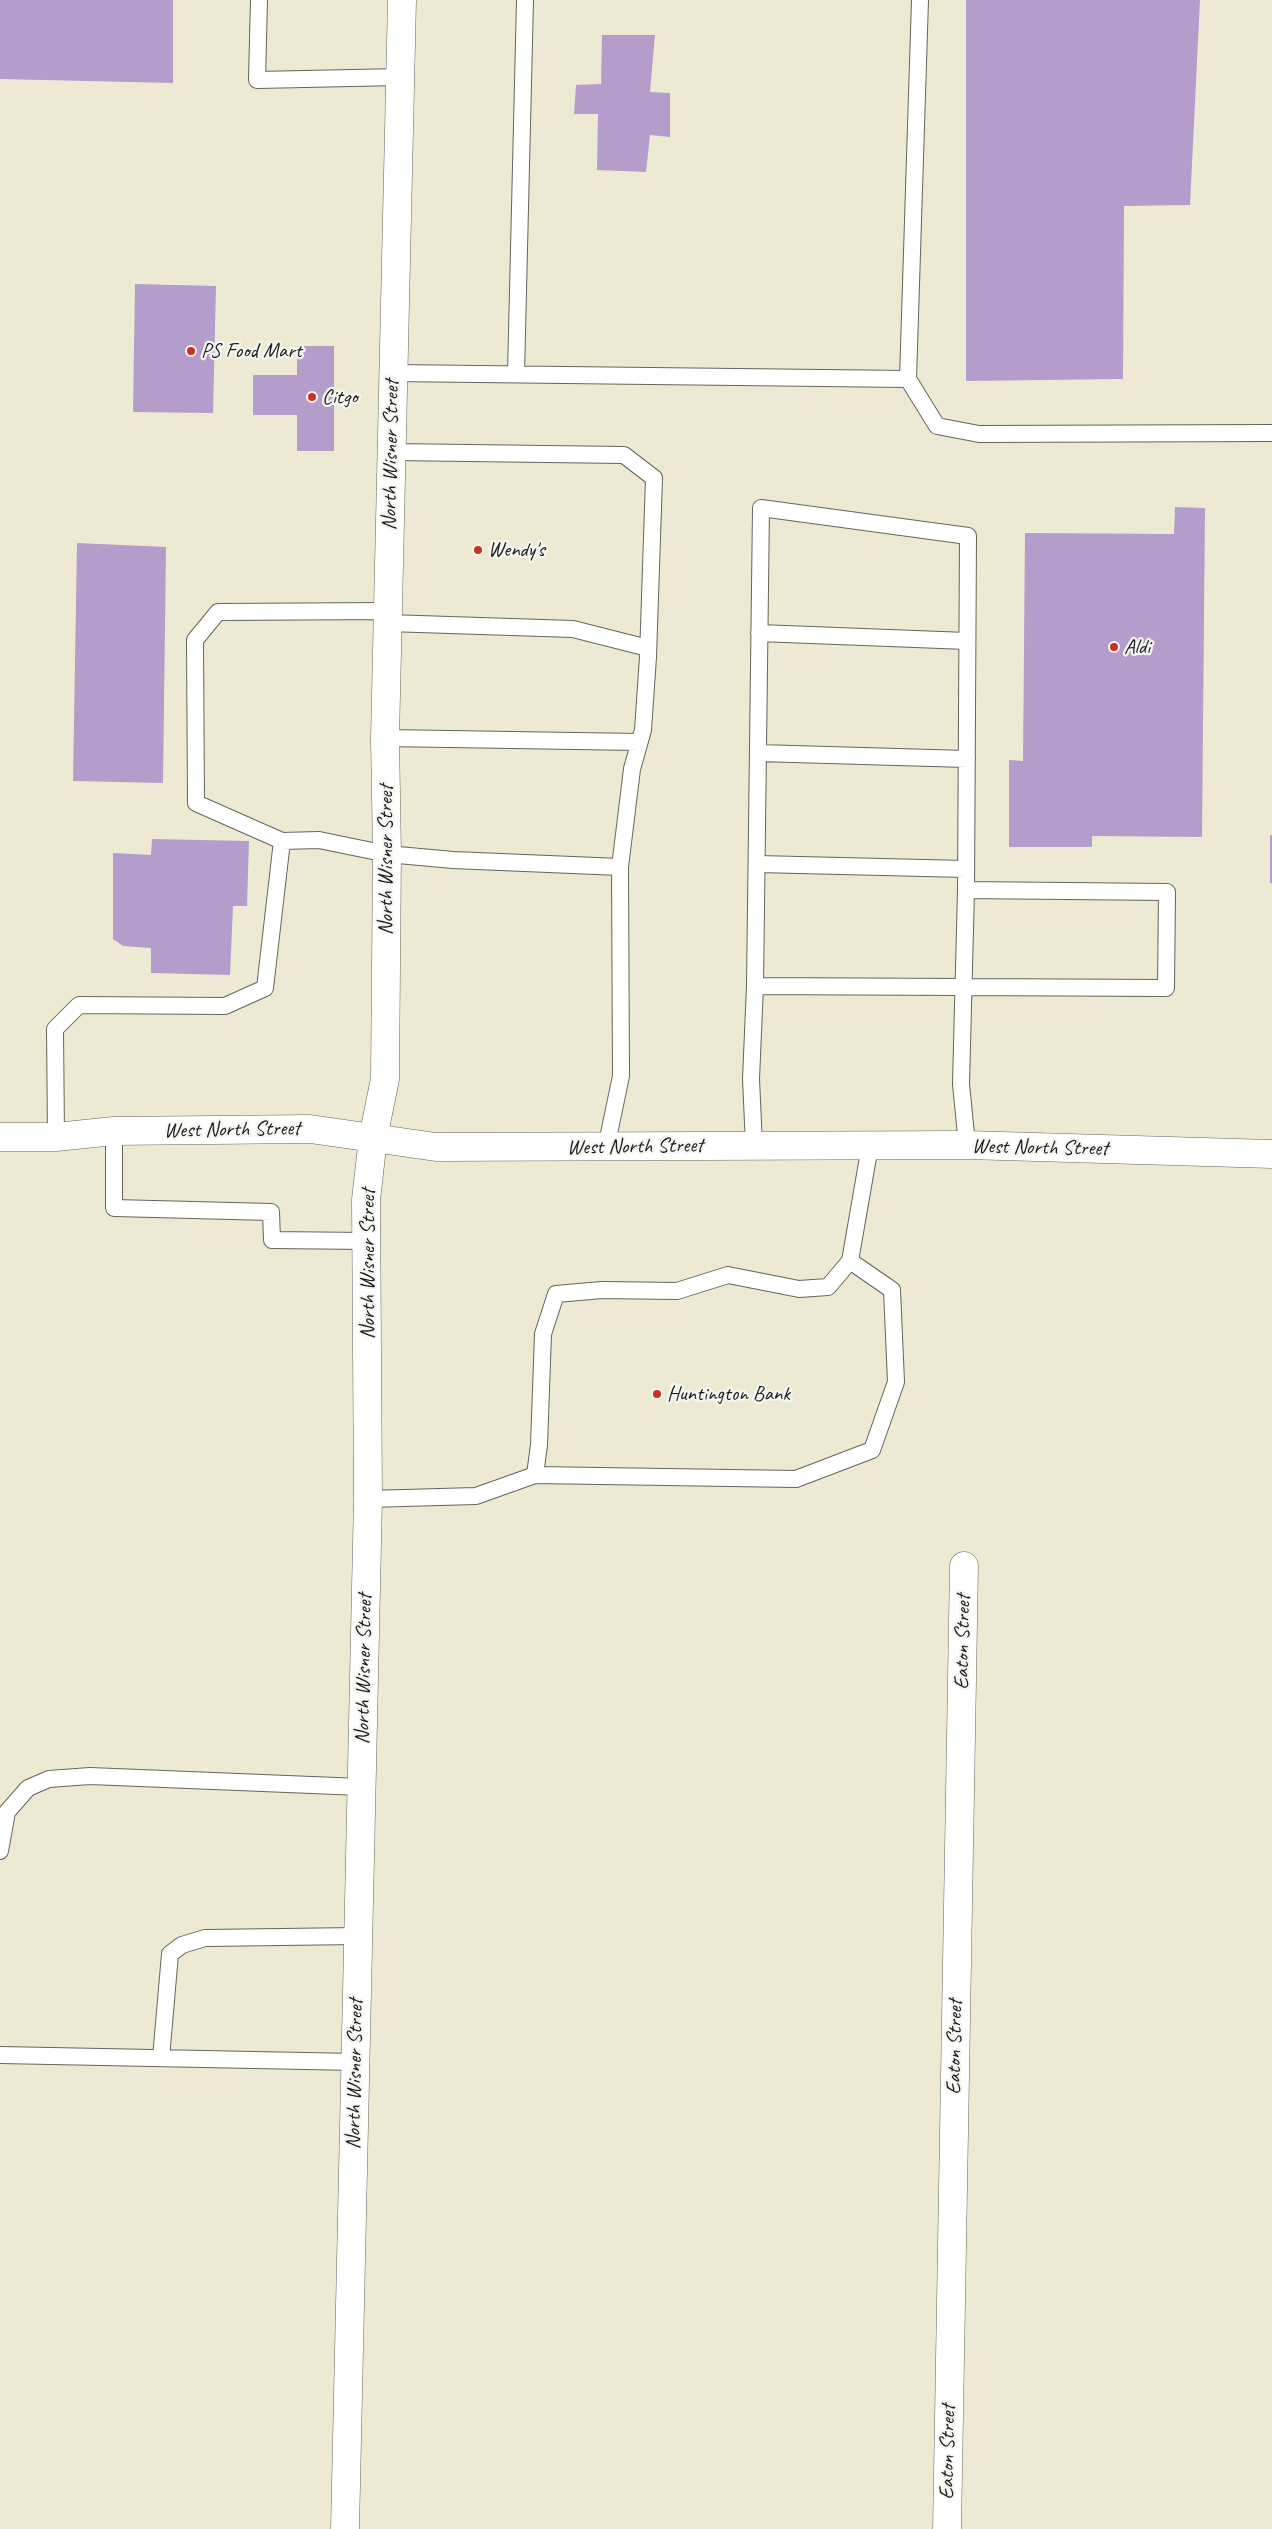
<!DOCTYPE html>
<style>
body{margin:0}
canvas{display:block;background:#eee9d3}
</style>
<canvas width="1272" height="2529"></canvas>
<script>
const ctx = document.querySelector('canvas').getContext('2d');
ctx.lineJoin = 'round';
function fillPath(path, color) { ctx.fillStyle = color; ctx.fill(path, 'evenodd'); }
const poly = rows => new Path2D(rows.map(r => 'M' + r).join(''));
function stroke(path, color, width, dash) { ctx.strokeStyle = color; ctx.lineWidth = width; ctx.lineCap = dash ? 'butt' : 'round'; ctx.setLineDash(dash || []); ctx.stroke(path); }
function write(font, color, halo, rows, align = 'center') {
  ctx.font = font + ' Caveat,sans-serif'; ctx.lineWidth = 4.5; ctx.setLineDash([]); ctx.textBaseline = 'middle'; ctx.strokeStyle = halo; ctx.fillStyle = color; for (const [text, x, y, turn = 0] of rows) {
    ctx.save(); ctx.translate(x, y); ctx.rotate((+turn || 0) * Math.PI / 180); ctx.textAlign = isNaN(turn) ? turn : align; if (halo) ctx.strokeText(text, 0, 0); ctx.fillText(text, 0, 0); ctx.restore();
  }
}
const building = poly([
 [0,0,173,0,173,83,0,79],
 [966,0,1200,0,1190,205,1124,206,1123,379,966,381],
 [602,35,655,35,650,92,670,93,670,137,650,135,646,172,597,170,598,114,574,114,576,85,601,84],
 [135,284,216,286,213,413,133,412],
 [297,346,334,346,334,451,297,451,297,415,253,415,253,375,297,375],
 [1175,507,1205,508,1202,837,1092,836,1092,847,1009,847,1009,760,1023,761,1025,533,1174,534],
 [77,543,166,547,163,783,73,781],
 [1270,835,1272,835,1272,883,1270,883],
 [152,839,249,841,247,906,233,906,230,975,151,973,151,948,123,946,113,939,113,853,151,855]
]);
const service = poly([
 [259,0,257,80,400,77],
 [393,373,908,379,920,0],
 [516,374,525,0],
 [908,379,937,426,979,434,1272,433],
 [391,452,624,455,654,478,648,657,643,730,632,769,620,867,621,1076,606,1148],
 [388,611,218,612,195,640,196,803,282,841,319,840,387,854,453,860,620,867],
 [388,623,573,629,648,648],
 [759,633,967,641],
 [385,738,639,742],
 [758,753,967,759],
 [757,864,966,869],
 [755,986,1166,988,1167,892,966,890],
 [114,1131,114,1208,271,1212,272,1240,366,1241],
 [56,1137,55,1029,79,1005,225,1006,265,988,282,841],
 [754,1145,751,1079,755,986,761,508,968,536,966,890,961,1084,967,1145],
 [535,1475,796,1479,872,1450,896,1382,892,1290,850,1261],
 [368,1499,476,1496,535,1475,539,1445,543,1334,556,1294,602,1290,677,1291,728,1275,799,1289,828,1287,850,1261,870,1146],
 [0,1851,7,1812,28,1788,49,1779,90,1776,361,1787],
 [0,2055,356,2062],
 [161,2058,170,1954,182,1945,205,1938,358,1936]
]);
const minor = poly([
 [0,1137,56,1137,114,1131,310,1129,436,1147,967,1145,1272,1154],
 [947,2529,964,1566]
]);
const tertiary = poly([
 [345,2529,368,1499,366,1200,373,1138,385,1079,387,854,385,738,402,0]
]);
const markers = [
 [191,351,5,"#c8321e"],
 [312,397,5,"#c8321e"],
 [478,550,5,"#c8321e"],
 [1114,647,5,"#c8321e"],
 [657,1394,5,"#c8321e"]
];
const poiNames = [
 ["PS Food Mart",201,351],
 ["Citgo",322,397],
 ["Wendy's",488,550],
 ["Aldi",1124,647],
 ["Huntington Bank",667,1394]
];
const streetNames = [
 ["North Wisner Street",391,455,-89],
 ["North Wisner Street",386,860,-90],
 ["West North Street",232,1130,-1],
 ["West North Street",635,1147,-1],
 ["West North Street",1040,1148,1],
 ["North Wisner Street",368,1264,-90],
 ["Eaton Street",963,1642,-89],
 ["North Wisner Street",364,1669,-89],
 ["Eaton Street",955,2047,-89],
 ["North Wisner Street",355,2074,-89],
 ["Eaton Street",948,2452,-89]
];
fillPath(building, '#b49dcb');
stroke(service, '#66645c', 18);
stroke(minor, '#66645c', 29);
stroke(tertiary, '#66645c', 29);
stroke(service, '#fff', 16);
stroke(minor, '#fff', 28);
stroke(tertiary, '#fff', 28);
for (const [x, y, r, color] of markers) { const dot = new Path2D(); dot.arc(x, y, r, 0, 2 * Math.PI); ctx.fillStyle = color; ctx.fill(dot); stroke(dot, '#f6f6f2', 2); }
write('21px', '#1c1c1c', '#f6f6f2', poiNames, 'left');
write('21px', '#1c1c1c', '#f6f6f2', streetNames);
</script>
